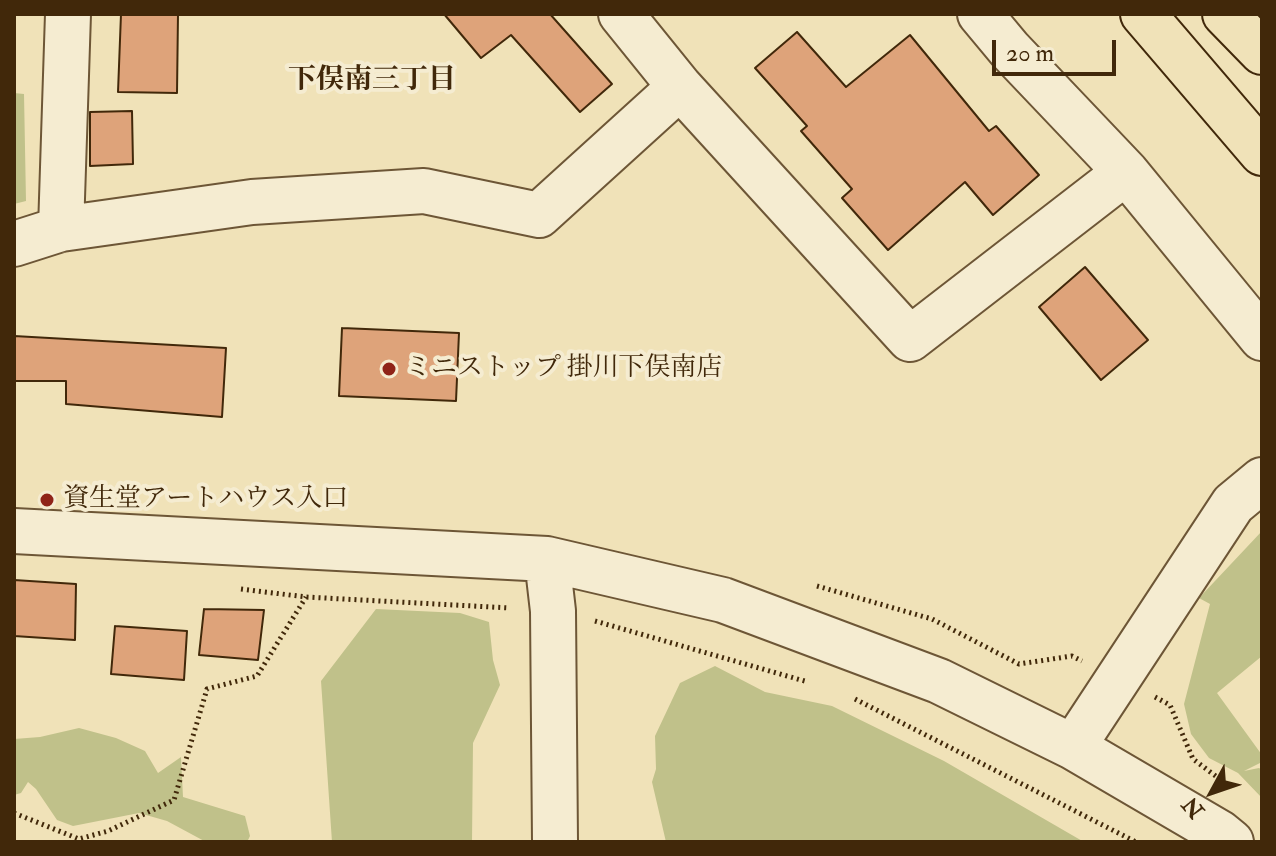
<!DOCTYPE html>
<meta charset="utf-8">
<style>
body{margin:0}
#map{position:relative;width:1276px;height:856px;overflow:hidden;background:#f0e2b8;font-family:"IM FELL Double Pica",serif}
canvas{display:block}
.frame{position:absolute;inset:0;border:16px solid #41280a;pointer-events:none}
.north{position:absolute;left:1172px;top:752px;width:80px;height:80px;-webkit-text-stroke:6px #f5ecd1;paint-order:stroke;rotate:230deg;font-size:22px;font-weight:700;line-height:32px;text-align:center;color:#41280a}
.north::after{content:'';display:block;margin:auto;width:28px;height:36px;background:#41280a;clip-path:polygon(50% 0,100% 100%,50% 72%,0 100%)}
.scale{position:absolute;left:992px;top:40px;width:124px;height:36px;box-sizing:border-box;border:4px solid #41280a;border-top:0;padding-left:10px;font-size:24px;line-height:28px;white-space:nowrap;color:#41280a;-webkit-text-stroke:6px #f5ecd1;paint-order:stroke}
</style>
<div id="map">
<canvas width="1276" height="856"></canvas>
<div class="frame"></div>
<div class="north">N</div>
<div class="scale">20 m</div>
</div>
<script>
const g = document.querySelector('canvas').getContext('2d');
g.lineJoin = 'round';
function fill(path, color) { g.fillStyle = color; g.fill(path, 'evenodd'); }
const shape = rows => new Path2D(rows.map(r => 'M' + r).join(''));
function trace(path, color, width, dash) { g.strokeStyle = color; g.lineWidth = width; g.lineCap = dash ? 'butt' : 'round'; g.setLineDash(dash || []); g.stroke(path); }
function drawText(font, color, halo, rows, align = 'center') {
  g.font = font + ' "IM FELL Double Pica","Noto Serif JP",serif'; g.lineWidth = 8; g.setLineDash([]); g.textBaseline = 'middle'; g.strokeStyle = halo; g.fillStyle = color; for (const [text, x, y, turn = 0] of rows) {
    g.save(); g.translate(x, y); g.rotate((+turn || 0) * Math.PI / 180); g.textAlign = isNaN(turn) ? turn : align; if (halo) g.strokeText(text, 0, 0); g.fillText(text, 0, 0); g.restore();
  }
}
const green = shape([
 [14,93,24,94,26,201,14,204],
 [1262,531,1262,656,1217,693,1262,755,1262,762,1244,771,1259,768,1262,770,1262,798,1238,773,1209,758,1191,734,1184,704,1210,604,1199,598],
 [376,609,460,613,489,622,493,660,500,685,473,743,472,842,332,842,321,681],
 [715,666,765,692,832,706,944,761,1084,842,666,842,652,782,656,769,655,736,680,683],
 [79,728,116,738,145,751,158,773,181,757,183,797,245,816,250,836,247,842,206,842,167,821,139,813,73,826,57,820,36,789,28,782,21,793,14,795,14,739,40,737]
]);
const building = shape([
 [121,14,178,14,177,93,118,92,121,14],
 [444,14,550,14,612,84,580,112,511,35,481,58,444,14],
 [797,32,846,87,910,35,989,131,996,126,1039,175,993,215,965,182,888,250,842,198,852,189,801,131,807,126,755,68,797,32],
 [132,111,133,164,90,166,90,112,132,111],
 [1085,267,1148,340,1101,380,1039,307,1085,267],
 [342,328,459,333,456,401,339,396,342,328],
 [14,336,226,348,222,417,66,404,66,381,14,381,14,336],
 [14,580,76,584,75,640,14,636,14,580],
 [204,609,264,610,258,660,199,655,204,609],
 [115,626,187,631,184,680,111,674,115,626]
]);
const path = shape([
 [817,586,932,619,1019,664,1072,656,1082,661],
 [241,589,306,597,510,608],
 [595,621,808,682],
 [1155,697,1170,705,1193,759,1221,780],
 [855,699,1136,842],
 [14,813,79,839,108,831,174,800,207,689,257,676,306,597]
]);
const minor = shape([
 [621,14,680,87,910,339,1126,172],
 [980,14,1010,50,1126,172,1262,338],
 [61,229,68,14],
 [14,244,61,229,252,202,424,191,539,215,680,87],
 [14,531,547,559,723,600,939,681,1073,747,1220,833,1231,842],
 [547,559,553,611,555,842],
 [1073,747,1233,504,1262,480]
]);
const highway = shape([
 [1143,14,1262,153],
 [1225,14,1262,52]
]);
const markers = [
 [389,369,8,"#8f2418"],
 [47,500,8,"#8f2418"]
];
const poiNames = [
 ["ミニストップ 掛川下俣南店",405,369],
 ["資生堂アートハウス入口",63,500]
];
const neighbourhoodNames = [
 ["下俣南三丁目",372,82]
];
fill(green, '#c0c18a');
fill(building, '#dea37a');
trace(building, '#41280a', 2);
trace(minor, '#6d5636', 48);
trace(highway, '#41280a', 48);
trace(path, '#41280a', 5, [2, 4]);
trace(minor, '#f5ecd1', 44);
trace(highway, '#f0e2b8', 44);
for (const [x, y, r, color] of markers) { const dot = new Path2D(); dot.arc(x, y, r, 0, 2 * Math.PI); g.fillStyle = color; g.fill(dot); trace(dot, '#f5ecd1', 3); }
drawText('26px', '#41280a', '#f5ecd1', poiNames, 'left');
drawText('bold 28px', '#41280a', '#f5ecd1', neighbourhoodNames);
</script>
